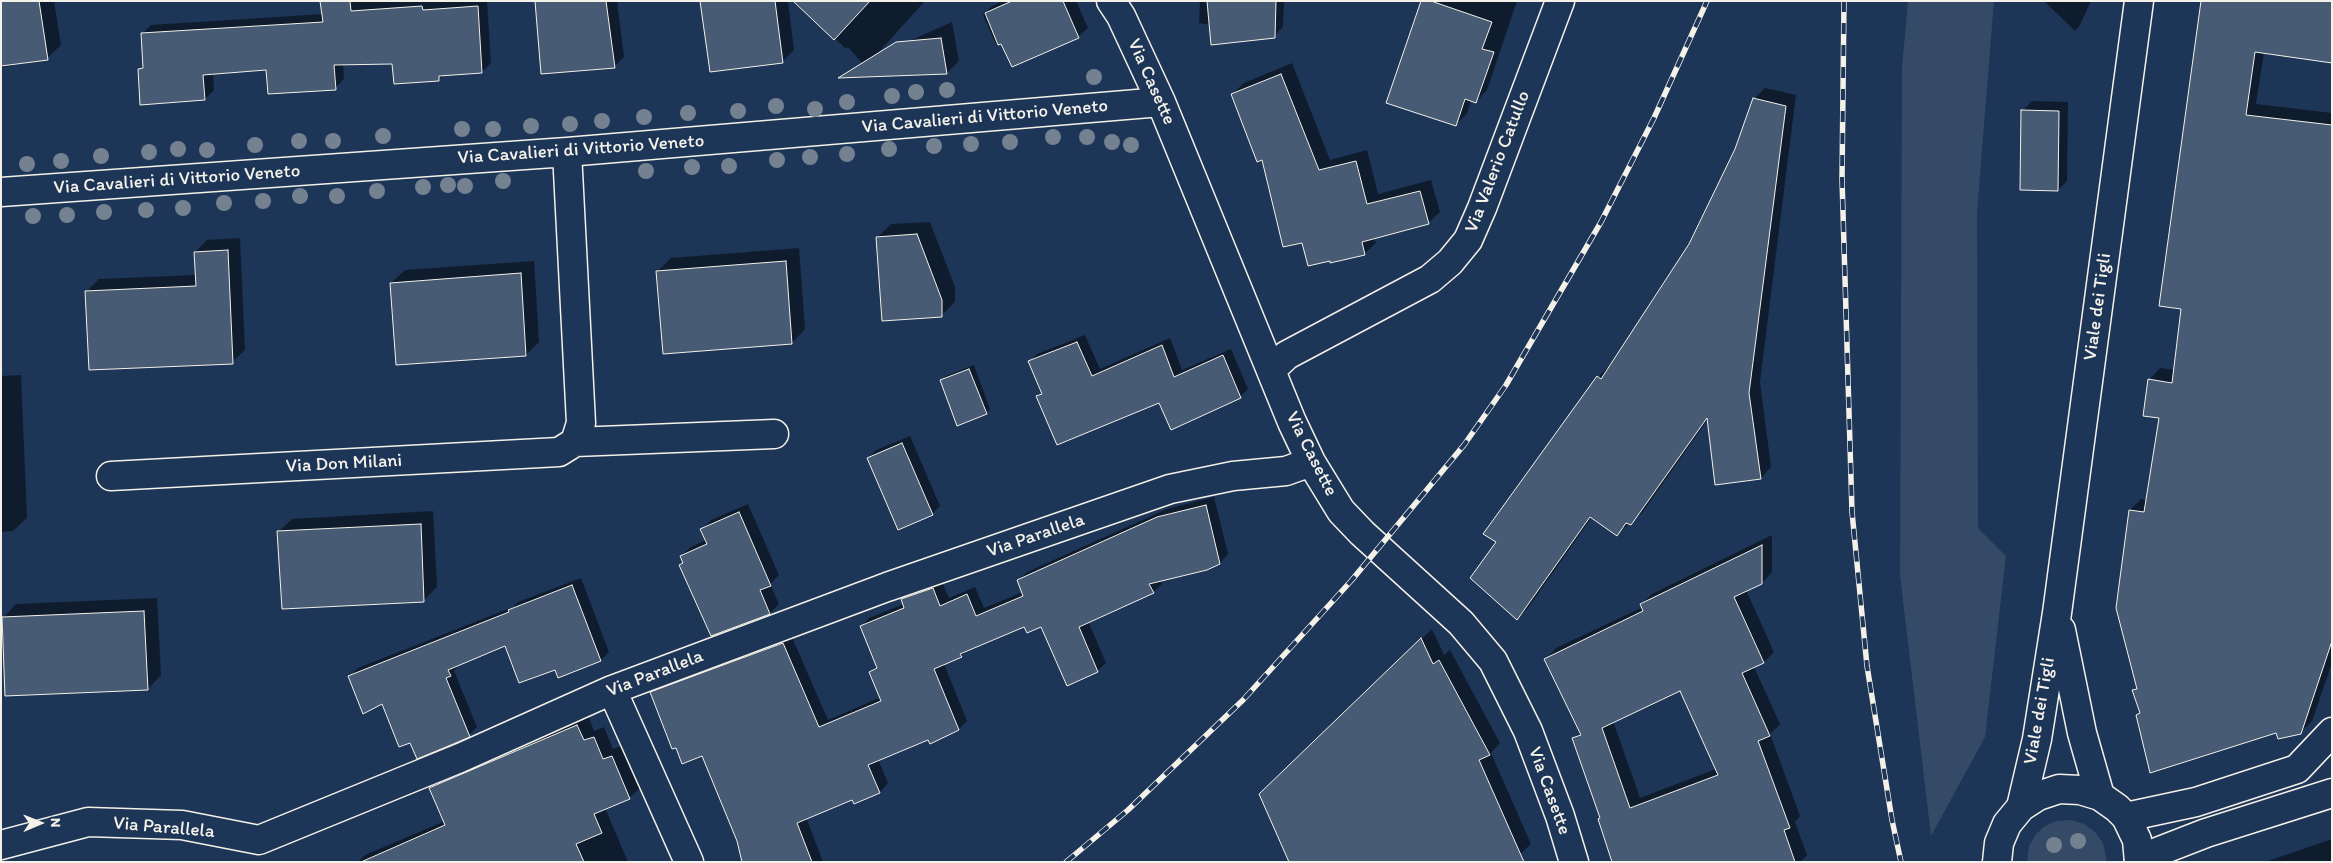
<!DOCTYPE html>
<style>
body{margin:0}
#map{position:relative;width:2333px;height:863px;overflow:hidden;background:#1d3557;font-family:Itim,sans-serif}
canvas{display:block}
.frame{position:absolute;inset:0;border:2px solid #f4f1e8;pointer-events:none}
.north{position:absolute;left:15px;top:798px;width:50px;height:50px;-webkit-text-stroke:4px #1d3557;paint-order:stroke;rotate:89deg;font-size:14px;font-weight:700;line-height:20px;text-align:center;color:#f4f1e8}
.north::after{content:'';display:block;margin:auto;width:18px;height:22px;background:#f4f1e8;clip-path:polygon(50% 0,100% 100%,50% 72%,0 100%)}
</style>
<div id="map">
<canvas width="2333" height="863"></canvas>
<div class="frame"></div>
<div class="north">N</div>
</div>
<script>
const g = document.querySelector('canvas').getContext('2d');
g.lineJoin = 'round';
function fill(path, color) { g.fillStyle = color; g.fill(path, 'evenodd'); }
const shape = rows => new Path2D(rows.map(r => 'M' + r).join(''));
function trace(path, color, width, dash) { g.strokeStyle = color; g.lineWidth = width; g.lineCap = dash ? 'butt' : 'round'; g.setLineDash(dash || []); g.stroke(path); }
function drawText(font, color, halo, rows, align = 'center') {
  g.font = font + ' Itim,sans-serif'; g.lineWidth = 4; g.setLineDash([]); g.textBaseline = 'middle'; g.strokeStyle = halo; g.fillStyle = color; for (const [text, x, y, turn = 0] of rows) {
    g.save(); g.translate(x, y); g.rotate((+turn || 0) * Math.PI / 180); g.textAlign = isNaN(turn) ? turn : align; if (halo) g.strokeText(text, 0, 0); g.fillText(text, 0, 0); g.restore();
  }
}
const green = shape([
 [1908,1,1994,1,1977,212,1978,528,2006,556,1985,737,1931,836,1900,575,1902,68],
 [2071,820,2084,824,2095,832,2103,843,2107,862,2027,862,2029,846,2036,834,2045,826,2057,821]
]);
const shadow = shape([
 [1,1,54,1,61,45,47,58,1,68],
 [321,1,487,1,491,63,482,72,444,74,439,80,393,62,343,63,344,79,335,88,267,69,213,73,214,90,205,99,139,69,144,64,142,34,151,25,323,14],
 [537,1,617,1,624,57,614,67],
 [701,1,788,1,794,50,782,62],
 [795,1,925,1,867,65,880,54,952,22,959,61,947,73,848,75,862,63,848,47,846,49],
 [1003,1,1076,1,1088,28,1078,37,1002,42,996,45,983,15,992,6],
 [1200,1,1284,1,1283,27,1274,36,1199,23],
 [1422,1,1517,1,1487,90,1476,102,1471,100,1467,114,1455,125],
 [2044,1,2091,1,2079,27,2075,31],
 [2202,1,2264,52,2256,104,2332,113,2332,663,2312,721,2300,733,2141,712,2134,690,2137,687,2117,608,2130,510,2141,499,2148,500,2160,417,2149,380,2160,368,2175,370,2183,308],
 [1292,63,1330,160,1367,150,1378,194,1431,180,1440,212,1428,223,1374,237,1376,243,1364,254,1331,259,1303,241,1232,94,1244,83],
 [1765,88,1796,95,1760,382,1771,467,1761,478,1708,419,1642,513,1617,534,1592,517,1528,608,1517,619,1497,542,1598,377,1609,366,1610,367,1690,245,1736,149,1754,99],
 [2032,101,2068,102,2067,181,2058,190,2023,111],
 [930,222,955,287,955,302,942,315,877,238,891,224],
 [240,238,245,350,232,362,86,292,99,279,196,275,195,252,207,240],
 [799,248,805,329,792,343,658,271,671,258],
 [534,261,539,342,526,355,391,283,405,270],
 [1085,335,1100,369,1170,338,1182,370,1231,349,1248,389,1241,396,1172,428,1160,402,1038,396,1042,392,1030,361,1037,354],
 [974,365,990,409,986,413,941,381,946,376],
 [21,375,27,518,13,531,1,532,1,376],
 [910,436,940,506,932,514,868,458,876,450],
 [1214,497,1228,554,1220,563,1207,569,1160,580,1162,584,1153,592,1088,621,1106,663,1097,671,1042,626,1025,626,968,649,961,656,944,664,967,721,959,729,929,738,878,759,888,783,880,792,854,802,853,799,806,817,823,862,757,862,703,754,652,693,660,684,791,635,828,720,881,697,870,672,877,665,861,627,869,618,904,604,902,600,911,591,941,580,949,598,975,587,984,608,1023,592,1018,580,1027,572,1167,509],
 [748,504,779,575,770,584,779,604,770,613,711,635,681,556,691,547,706,540,702,529,711,520],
 [433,511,437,587,424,600,278,532,292,519],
 [1772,535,1772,572,1762,583,1746,590,1774,652,1764,662,1754,667,1780,724,1770,734,1800,816,1795,822,1807,855,1800,862,1615,862,1574,739,1581,732,1546,659,1556,648,1643,607,1641,604,1652,594],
 [1681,690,1716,769,1640,798,1613,721],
 [581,578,609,652,601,660,556,668,506,645,457,665,458,667,454,671,477,727,469,735,410,741,383,702,350,676,358,668,513,607,518,602],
 [157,598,161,675,148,689,3,618,16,604],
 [1432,629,1444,655,1450,650,1500,743,1491,753,1531,844,1520,854,1271,783],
 [588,715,594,731,604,727,613,749,622,746,640,788,629,798,605,808,628,862,358,862,365,855,445,821,430,788,441,778],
 [2332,839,2332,862,2265,862]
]);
const building = shape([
 [1,1,39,1,48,60,1,66,1,1],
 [320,1,350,1,351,11,422,6,423,10,478,6,482,73,439,76,439,81,394,84,392,64,334,65,336,90,268,94,266,70,203,75,205,100,140,105,138,69,143,68,141,33,323,22,320,1],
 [535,1,606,1,615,68,541,74,535,1],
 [700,1,775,1,783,63,710,72,700,1],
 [793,1,870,1,834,40,793,1],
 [1012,1,1063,1,1079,38,1012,67,1001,44,998,45,985,13,1012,1],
 [1207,1,1276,1,1275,38,1211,45,1207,1],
 [1421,1,1431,1,1492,22,1482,49,1494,52,1476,103,1465,99,1456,126,1386,103,1421,1],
 [2201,1,2332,1,2332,63,2255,52,2246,115,2332,125,2332,641,2301,734,2278,739,2276,733,2150,773,2136,715,2140,713,2132,690,2137,689,2116,608,2129,510,2144,512,2159,418,2143,416,2148,379,2172,383,2181,309,2159,306,2201,1],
 [941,38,947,74,838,78,896,42,941,38],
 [1281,74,1319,170,1356,161,1367,204,1420,191,1429,224,1362,242,1365,255,1330,263,1330,261,1308,266,1302,243,1283,247,1262,160,1257,162,1231,94,1281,74],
 [1753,98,1786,106,1749,393,1761,479,1715,485,1707,418,1631,525,1626,523,1617,536,1590,517,1517,620,1470,578,1496,542,1483,534,1597,376,1601,379,1689,244,1735,149,1753,98],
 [2021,110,2059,111,2058,191,2020,190,2021,110],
 [917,234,942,300,942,317,882,321,876,237,917,234],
 [228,250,233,364,89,370,85,291,196,286,194,252,228,250],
 [786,261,792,344,663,354,656,271,786,261],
 [521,273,526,356,396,365,390,283,521,273],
 [1077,342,1092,376,1162,345,1174,377,1223,355,1241,398,1171,430,1159,403,1057,445,1036,396,1042,394,1028,361,1077,342],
 [969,369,987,414,957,426,940,380,969,369],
 [902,443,933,515,898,530,867,458,902,443],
 [1206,505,1220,564,1207,570,1149,584,1154,593,1079,627,1098,672,1067,686,1041,627,1027,633,1024,627,960,654,962,657,934,669,959,730,930,744,928,740,868,765,880,793,854,804,852,800,797,823,812,862,742,862,737,841,702,756,682,764,676,748,672,749,650,692,783,643,819,727,881,701,869,672,877,668,860,626,904,608,901,599,933,588,940,606,967,594,976,616,1023,596,1017,580,1157,517,1206,505],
 [739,512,771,586,760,590,770,614,711,636,679,565,683,563,680,556,707,544,700,529,739,512],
 [421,524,424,602,282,609,277,531,421,524],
 [1762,545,1762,584,1734,597,1764,663,1742,673,1770,736,1758,741,1790,828,1784,830,1795,862,1612,862,1598,819,1600,818,1572,738,1581,735,1544,659,1643,611,1640,604,1762,545],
 [1680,691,1718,775,1630,808,1602,728,1680,691],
 [572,585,601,661,558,678,555,670,519,683,505,646,448,670,451,676,446,678,470,737,417,759,410,743,399,747,382,704,363,714,348,676,509,612,508,610,572,585],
 [144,611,148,690,5,696,2,617,144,611],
 [1421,638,1433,664,1439,660,1490,755,1479,760,1524,862,1289,862,1259,794,1421,638],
 [577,725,584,740,594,737,603,759,612,756,630,799,594,814,602,833,576,844,584,862,361,862,445,825,429,788,577,725]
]);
const street = shape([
 [1111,1,1121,16,1161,102,1292,422,1311,462,1341,511,1362,533,1461,623,1493,661,1528,731,1560,816,1574,862],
 [1,192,567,152,1161,102],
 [1271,370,1287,355,1430,279,1450,262,1468,240,1482,208,1560,1],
 [575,442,774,434],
 [111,476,559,452,575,442,581,423,567,152],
 [612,690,689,862],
 [2126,817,2196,802,2297,769,2332,732],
 [1,845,88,822,182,825,259,840,460,758,612,690,887,587,1170,489,1233,476,1286,471,1311,462],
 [2139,859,2206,833,2332,793]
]);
const secondary = shape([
 [2061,630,2082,733,2100,796],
 [2021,807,2037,739,2057,613,2139,1],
 [1997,862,1999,843,2007,824,2021,807,2038,796,2059,789,2080,790,2100,796,2117,808,2126,817,2137,840,2139,862]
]);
const rail = shape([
 [1844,1,1842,179,1852,512,1867,666,1892,820,1901,862],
 [1066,862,1128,810,1243,700,1351,581,1464,445,1506,385,1601,222,1654,118,1707,1]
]);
const trees = [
 [1094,77],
 [947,90],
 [916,92],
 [892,96],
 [847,102],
 [776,106],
 [815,109],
 [738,111],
 [688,113],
 [644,117],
 [602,121],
 [570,124],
 [531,126],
 [462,129],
 [493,129],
 [383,136],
 [1053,137],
 [1087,137],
 [299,141],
 [333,141],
 [1010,142],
 [1112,142],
 [971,144],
 [255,145],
 [1131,145],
 [934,146],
 [178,149],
 [889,149],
 [207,150],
 [149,152],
 [847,154],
 [101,156],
 [810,157],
 [777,160],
 [61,161],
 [27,164],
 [729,166],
 [692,167],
 [646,171],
 [503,181],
 [448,185],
 [465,186],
 [423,187],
 [377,191],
 [300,196],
 [337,196],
 [263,201],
 [224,203],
 [183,208],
 [146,210],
 [104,212],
 [67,215],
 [33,216],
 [2078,841],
 [2054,845]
];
const streetNames = [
 ["Via Casette",1151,82,66],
 ["Via Cavalieri di Vittorio Veneto",985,117,-5],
 ["Via Cavalieri di Vittorio Veneto",581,150,-4],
 ["Via Valerio Catullo",1498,162,-69],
 ["Via Cavalieri di Vittorio Veneto",177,180,-4],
 ["Viale dei Tigli",2098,307,-82],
 ["Via Casette",1311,454,63],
 ["Via Don Milani",344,464,-3],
 ["Via Parallela",1036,536,-19],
 ["Via Parallela",655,674,-21],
 ["Viale dei Tigli",2040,711,-80],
 ["Via Casette",1549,791,70],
 ["Via Parallela",164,828,5]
];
fill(green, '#354a67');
fill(shadow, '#0007');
fill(building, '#485b74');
trace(building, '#f4f1e8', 1);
trace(street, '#f4f1e8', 31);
trace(secondary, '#f4f1e8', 31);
trace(street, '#1d3557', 28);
trace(secondary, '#1d3557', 28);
trace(rail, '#f4f1e8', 5.5);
trace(rail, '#1d3557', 4, [11]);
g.fillStyle = '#748191';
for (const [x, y] of trees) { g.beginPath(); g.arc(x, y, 8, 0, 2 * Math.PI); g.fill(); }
drawText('19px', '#f4f1e8', '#1d3557', streetNames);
</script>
